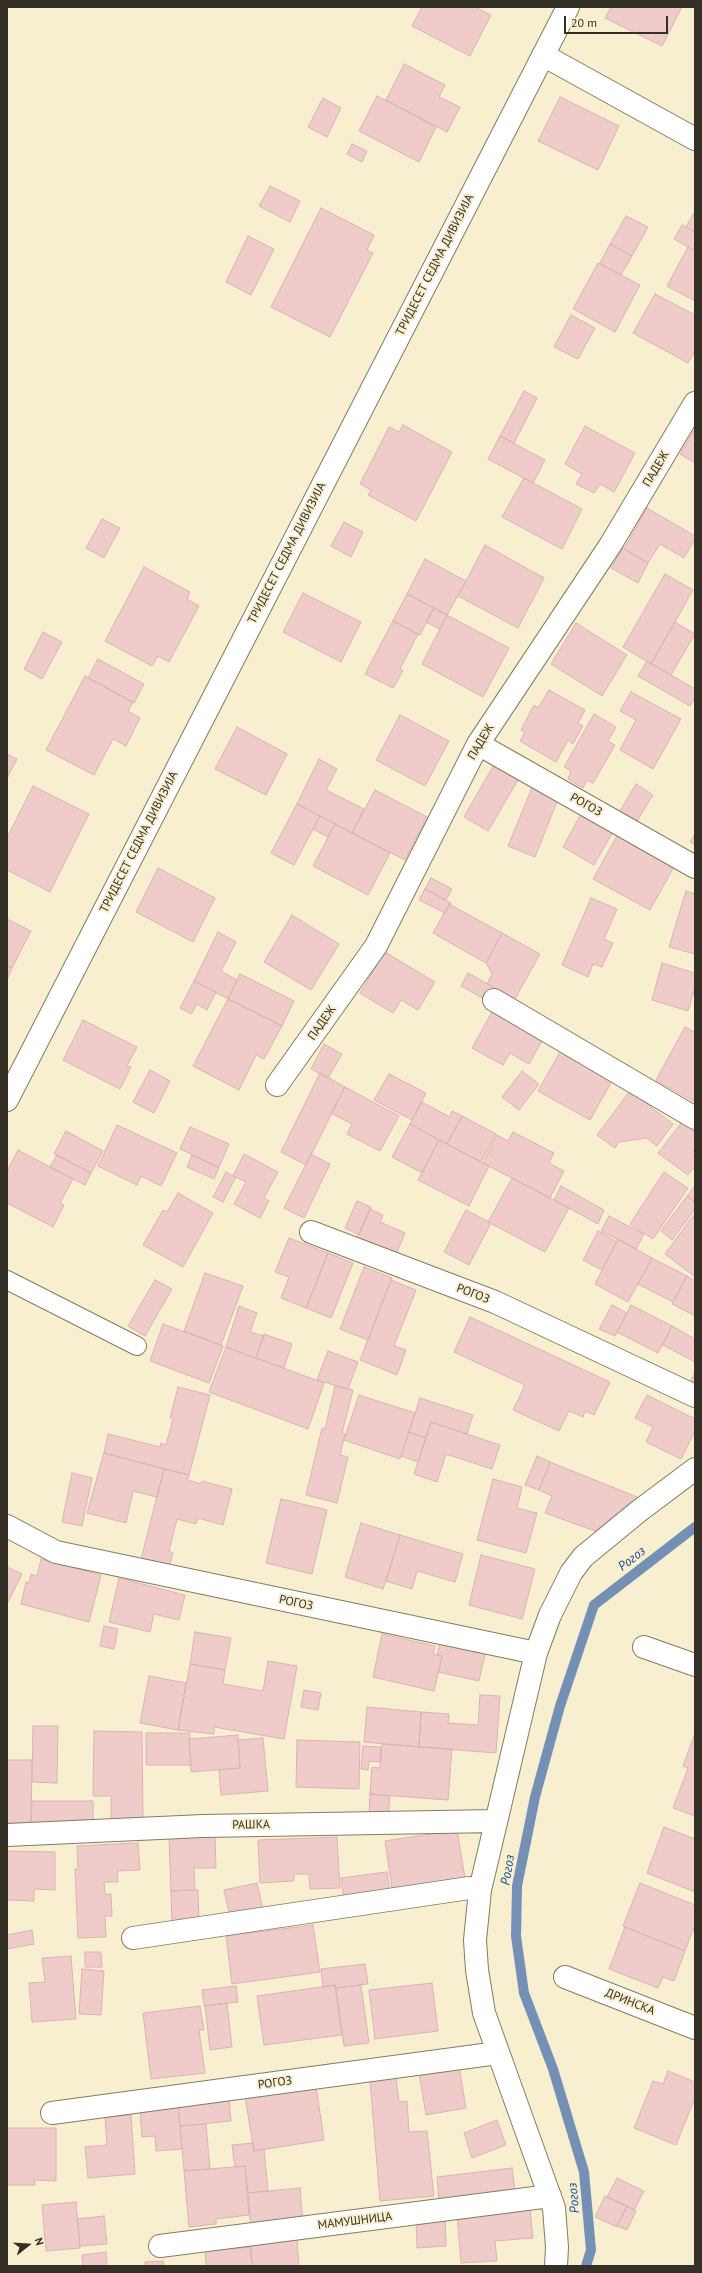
<!DOCTYPE html>
<meta charset="utf-8">
<style>
body{margin:0}
#map{position:relative;width:702px;height:2273px;overflow:hidden;background:#f8efd0;font-family:"PT Sans",sans-serif}
canvas{display:block}
.frame{position:absolute;inset:0;border:8px solid #343025;pointer-events:none}
.north{position:absolute;left:8px;top:2225px;width:40px;height:40px;-webkit-text-stroke:3px #f8efd0;paint-order:stroke;rotate:73deg;font-size:11px;font-weight:700;line-height:16px;text-align:center;color:#343025}
.north::after{content:'';display:block;margin:auto;width:14px;height:18px;background:#343025;clip-path:polygon(50% 0,100% 100%,50% 72%,0 100%)}
.scale{position:absolute;left:564px;top:16px;width:104px;height:18px;box-sizing:border-box;border:2px solid #343025;border-top:0;padding-left:5px;font-size:12px;line-height:14px;white-space:nowrap;color:#343025;-webkit-text-stroke:3px #f8efd0;paint-order:stroke}
</style>
<div id="map">
<canvas width="702" height="2273"></canvas>
<div class="frame"></div>
<div class="north">N</div>
<div class="scale">20 m</div>
</div>
<script>
const g = document.querySelector('canvas').getContext('2d');
g.lineJoin = 'round';
const shape = rows => new Path2D(rows.map(r => 'M' + r).join(''));
function trace(path, color, width, dash) { g.strokeStyle = color; g.lineWidth = width; g.lineCap = dash ? 'butt' : 'round'; g.setLineDash(dash || []); g.stroke(path); }
function fill(path, color) { g.fillStyle = color; g.fill(path, 'evenodd'); }
function drawText(font, color, halo, rows, align = 'center') {
  g.font = font + ' "PT Sans",sans-serif'; g.lineWidth = 4; g.setLineDash([]); g.textBaseline = 'middle'; g.strokeStyle = halo; g.fillStyle = color; for (const [text, x, y, turn = 0] of rows) {
    g.save(); g.translate(x, y); g.rotate((+turn || 0) * Math.PI / 180); g.textAlign = isNaN(turn) ? turn : align; if (halo) g.strokeText(text, 0, 0); g.fillText(text, 0, 0); g.restore();
  }
}
const stream = shape([
 [586,2266,591,2250,584,2172,553,2069,524,1993,516,1936,517,1886,535,1797,560,1706,594,1605,695,1527]
]);
const building = shape([
 [422,7,475,7,491,15,470,56,412,26,422,7],
 [611,7,682,7,662,46,605,18,611,7],
 [404,64,445,85,439,97,460,107,447,132,386,100,404,64],
 [377,96,436,127,419,162,359,131,377,96],
 [560,97,619,126,598,170,538,141,560,97],
 [323,98,341,108,327,137,308,127,323,98],
 [352,144,367,151,362,162,347,154,352,144],
 [270,186,300,201,290,222,259,206,270,186],
 [321,208,374,235,367,250,373,253,330,337,271,307,321,208],
 [695,211,695,232,686,227,695,211],
 [626,216,648,227,632,256,610,244,626,216],
 [682,225,695,232,695,251,674,239,682,225],
 [248,236,274,249,251,295,226,282,248,236],
 [610,244,632,256,621,275,600,263,610,244],
 [688,247,695,251,695,301,667,286,688,247],
 [598,263,640,285,615,332,573,309,598,263],
 [655,294,695,315,695,351,688,363,633,333,655,294],
 [571,315,595,328,578,359,554,347,571,315],
 [524,391,537,398,514,443,500,436,524,391],
 [403,425,452,452,416,521,368,495,371,490,360,484,389,427,399,432,403,425],
 [585,426,635,453,614,492,600,484,594,493,576,484,582,474,565,464,585,426],
 [695,429,695,463,680,454,695,429],
 [500,436,545,460,533,483,488,459,500,436],
 [524,478,582,509,562,549,502,517,524,478],
 [647,508,695,536,695,539,684,558,660,544,648,563,624,549,647,508],
 [102,519,120,528,104,558,86,548,102,519],
 [344,522,363,532,351,557,331,546,344,522],
 [485,545,544,578,518,628,458,596,485,545],
 [623,548,648,563,638,583,611,568,623,548],
 [425,559,466,581,447,615,407,594,425,559],
 [144,567,190,592,187,599,199,606,169,662,158,656,152,666,105,641,144,567],
 [665,574,693,590,651,664,623,647,665,574],
 [303,593,361,622,341,662,283,632,303,593],
 [407,594,434,608,420,635,393,621,407,594],
 [434,608,447,615,440,629,426,622,434,608],
 [447,615,509,648,483,697,422,664,447,615],
 [393,621,418,634,400,669,403,671,393,688,365,674,393,621],
 [675,622,695,634,671,675,651,664,675,622],
 [576,623,627,655,602,696,551,664,576,623],
 [43,632,62,642,42,679,24,669,43,632],
 [98,659,144,684,134,703,88,678,98,659],
 [647,661,695,689,695,697,690,706,638,676,647,661],
 [85,676,133,702,128,711,140,718,126,746,113,739,94,775,46,750,85,676],
 [549,690,585,710,578,723,583,726,573,744,568,740,556,762,520,741,525,732,521,730,534,705,538,708,549,690],
 [631,692,681,719,653,769,620,750,636,720,620,711,631,692],
 [594,714,616,727,608,741,615,745,593,783,587,780,583,788,568,779,571,771,564,767,594,714],
 [400,715,449,741,425,786,376,760,400,715],
 [237,727,287,754,266,795,215,769,237,727],
 [7,754,17,759,7,778,7,754],
 [319,759,337,769,326,790,364,809,352,833,297,804,319,759],
 [496,761,521,775,488,831,464,817,496,761],
 [534,783,560,794,535,857,508,846,534,783],
 [636,784,653,795,635,824,618,814,636,784],
 [33,786,89,814,50,892,7,870,7,838,33,786],
 [375,790,427,817,405,860,352,833,375,790],
 [297,804,320,816,294,865,271,853,297,804],
 [582,812,614,830,594,865,563,847,582,812],
 [320,816,335,824,328,837,313,829,320,816],
 [335,824,390,853,368,895,313,866,335,824],
 [618,834,675,865,650,910,593,879,618,834],
 [695,834,695,845,690,842,695,834],
 [158,868,215,898,193,942,136,912,158,868],
 [431,878,452,889,446,900,425,889,431,878],
 [425,889,451,903,445,913,419,900,425,889],
 [686,891,695,894,695,954,669,947,686,891],
 [591,898,617,909,604,939,613,943,602,967,593,964,588,977,562,965,591,898],
 [449,904,502,933,486,963,433,933,449,904],
 [292,915,339,944,311,990,264,962,292,915],
 [7,919,31,931,12,968,7,966,7,919],
 [218,932,236,942,221,971,237,980,228,999,194,981,218,932],
 [502,933,540,954,515,999,487,984,492,974,486,963,502,933],
 [385,952,435,982,418,1010,401,1000,393,1013,360,993,385,952],
 [662,963,695,973,695,987,688,1011,652,1000,662,963],
 [7,966,12,968,7,980,7,966],
 [468,973,493,987,486,1000,461,986,468,973],
 [240,974,294,1001,282,1026,228,999,240,974],
 [194,981,216,992,207,1010,197,1004,191,1014,180,1008,194,981],
 [228,999,282,1026,264,1059,256,1055,239,1090,193,1066,228,999],
 [492,1012,542,1041,529,1064,510,1053,503,1065,472,1048,492,1012],
 [83,1020,137,1047,127,1066,131,1067,120,1089,63,1060,83,1020],
 [685,1027,695,1032,695,1102,656,1080,685,1027],
 [324,1044,342,1054,328,1078,311,1069,324,1044],
 [560,1052,612,1081,590,1120,538,1091,560,1052],
 [150,1070,170,1081,154,1113,133,1102,150,1070],
 [522,1071,539,1084,519,1110,502,1097,522,1071],
 [320,1073,345,1087,306,1165,281,1152,320,1073],
 [389,1074,426,1093,412,1120,374,1100,389,1074],
 [345,1087,399,1116,380,1151,347,1134,352,1124,331,1113,345,1087],
 [630,1091,673,1124,657,1146,647,1138,619,1142,615,1148,597,1135,630,1091],
 [422,1102,450,1117,452,1111,462,1116,447,1144,410,1124,422,1102],
 [462,1116,496,1134,481,1162,447,1144,462,1116],
 [682,1122,695,1132,695,1149,692,1154,695,1157,695,1166,688,1175,658,1153,682,1122],
 [410,1124,439,1140,422,1173,392,1157,410,1124],
 [117,1125,177,1153,161,1186,141,1176,137,1185,98,1166,117,1125],
 [190,1127,229,1144,219,1167,180,1149,190,1127],
 [66,1131,103,1151,91,1173,54,1154,66,1131],
 [513,1132,554,1153,549,1163,564,1171,550,1198,483,1163,497,1135,508,1141,513,1132],
 [439,1140,489,1166,469,1206,418,1180,439,1140],
 [18,1150,73,1179,60,1203,64,1205,53,1227,7,1203,7,1171,18,1150],
 [244,1154,278,1172,264,1198,269,1201,260,1218,234,1204,246,1182,233,1176,244,1154],
 [311,1154,330,1164,304,1218,284,1208,311,1154],
 [57,1155,91,1173,85,1185,50,1167,57,1155],
 [192,1155,219,1168,214,1179,187,1167,192,1155],
 [226,1172,236,1177,223,1202,213,1197,226,1172],
 [664,1172,688,1188,653,1239,630,1224,664,1172],
 [512,1178,569,1208,545,1252,488,1222,512,1178],
 [561,1186,604,1210,598,1224,554,1200,561,1186],
 [695,1186,695,1202,687,1196,695,1186],
 [178,1193,213,1213,183,1267,143,1245,163,1210,167,1212,178,1193],
 [687,1196,695,1202,695,1209,672,1240,661,1231,687,1196],
 [357,1201,371,1207,359,1235,345,1228,357,1201],
 [370,1209,383,1215,380,1222,405,1233,395,1257,356,1240,370,1209],
 [466,1210,491,1223,469,1265,444,1252,466,1210],
 [695,1213,695,1277,665,1254,695,1213],
 [609,1216,644,1234,636,1249,601,1231,609,1216],
 [598,1231,617,1242,602,1270,583,1260,598,1231],
 [289,1238,328,1253,306,1308,281,1298,289,1277,275,1272,289,1238],
 [618,1239,652,1258,628,1302,595,1284,618,1239],
 [328,1253,353,1263,331,1318,306,1308,328,1253],
 [652,1258,687,1276,673,1302,638,1284,652,1258],
 [364,1267,392,1278,368,1340,340,1329,364,1267],
 [205,1273,243,1286,221,1345,184,1331,205,1273],
 [687,1276,695,1281,695,1316,672,1304,687,1276],
 [155,1280,172,1289,145,1336,128,1326,155,1280],
 [391,1280,416,1290,394,1346,406,1350,397,1375,360,1360,391,1280],
 [612,1305,627,1313,615,1336,599,1329,612,1305],
 [631,1305,672,1326,658,1353,617,1332,631,1305],
 [239,1306,257,1313,250,1332,264,1336,256,1358,226,1347,239,1306],
 [470,1317,610,1382,594,1415,585,1411,583,1417,569,1411,559,1431,513,1410,525,1385,454,1352,470,1317],
 [163,1324,223,1346,209,1383,150,1361,163,1324],
 [672,1326,695,1339,695,1362,663,1345,672,1326],
 [264,1334,292,1344,284,1368,256,1358,264,1334],
 [226,1347,324,1383,308,1429,209,1392,226,1347],
 [328,1351,358,1362,348,1389,317,1380,328,1351],
 [695,1373,695,1385,690,1382,695,1373],
 [335,1386,353,1390,342,1433,345,1434,340,1455,348,1457,337,1503,306,1495,322,1428,325,1429,335,1386],
 [178,1387,210,1395,189,1475,104,1453,108,1434,160,1447,161,1443,166,1445,173,1419,170,1418,178,1387],
 [359,1395,415,1413,400,1459,344,1440,359,1395],
 [647,1395,695,1419,695,1431,681,1459,646,1442,653,1427,635,1418,647,1395],
 [420,1398,473,1415,467,1434,431,1422,426,1438,409,1432,420,1398],
 [431,1422,500,1445,492,1469,446,1454,437,1482,414,1474,431,1422],
 [409,1432,426,1438,418,1462,401,1456,409,1432],
 [104,1453,164,1469,157,1497,133,1491,126,1523,87,1513,104,1453],
 [537,1456,550,1462,539,1490,525,1485,537,1456],
 [550,1462,637,1497,595,1531,545,1513,552,1496,539,1490,550,1462],
 [164,1469,189,1475,187,1480,201,1484,202,1481,232,1489,223,1525,198,1518,196,1524,177,1519,169,1551,173,1553,169,1567,141,1559,164,1469],
 [72,1473,92,1478,82,1526,62,1522,72,1473],
 [493,1479,522,1487,517,1508,537,1513,526,1553,477,1540,493,1479],
 [281,1499,327,1510,312,1574,266,1563,281,1499],
 [361,1523,400,1535,383,1589,345,1577,361,1523],
 [400,1535,463,1554,455,1582,417,1571,412,1589,386,1581,400,1535],
 [481,1555,535,1569,522,1619,469,1605,481,1555],
 [41,1559,101,1575,89,1622,21,1604,26,1582,29,1583,31,1574,37,1576,41,1559],
 [7,1567,22,1574,7,1604,7,1567],
 [119,1578,185,1595,179,1620,154,1614,150,1632,109,1622,119,1578],
 [104,1626,118,1629,114,1649,100,1646,104,1626],
 [195,1632,231,1638,225,1670,190,1664,195,1632],
 [382,1634,435,1646,433,1654,442,1656,434,1691,373,1677,382,1634],
 [440,1644,485,1654,479,1681,438,1672,442,1656,437,1655,440,1644],
 [268,1661,297,1666,284,1739,214,1727,214,1734,178,1730,190,1664,225,1670,223,1684,263,1691,268,1661],
 [149,1676,186,1683,178,1730,140,1723,149,1676],
 [304,1690,321,1693,318,1710,301,1707,304,1690],
 [480,1695,500,1696,496,1753,419,1747,421,1712,449,1714,448,1723,478,1725,480,1695],
 [367,1707,421,1712,419,1747,364,1742,367,1707],
 [33,1726,58,1726,57,1783,32,1782,33,1726],
 [94,1731,142,1732,143,1820,111,1820,111,1796,93,1796,94,1731],
 [146,1733,190,1733,190,1739,189,1739,191,1765,146,1765,146,1733],
 [695,1733,695,1816,673,1808,688,1768,683,1766,695,1733],
 [238,1735,240,1768,191,1772,189,1739,238,1735],
 [263,1738,268,1791,221,1795,219,1770,240,1768,238,1740,263,1738],
 [297,1740,360,1742,359,1789,296,1787,297,1740],
 [382,1744,452,1749,448,1800,370,1794,372,1767,380,1768,382,1744],
 [363,1746,381,1747,380,1762,369,1761,368,1770,361,1769,363,1746],
 [7,1760,32,1760,31,1824,7,1823,7,1760],
 [370,1794,390,1796,388,1817,369,1816,370,1794],
 [32,1801,93,1801,93,1827,31,1824,32,1801],
 [664,1827,695,1839,695,1892,647,1873,664,1827],
 [457,1830,466,1884,393,1895,385,1841,457,1830],
 [215,1836,216,1868,194,1868,195,1890,171,1891,169,1838,215,1836],
 [337,1837,340,1888,310,1889,309,1874,294,1874,294,1881,260,1883,258,1840,337,1837],
 [138,1843,140,1870,117,1871,118,1882,104,1882,105,1894,111,1894,112,1916,105,1916,106,1937,78,1938,75,1869,78,1869,77,1846,138,1843],
 [7,1851,55,1852,55,1890,34,1889,34,1901,7,1900,7,1851],
 [387,1872,390,1894,344,1901,341,1878,387,1872],
 [257,1883,263,1910,230,1917,224,1890,257,1883],
 [640,1883,695,1905,695,1925,685,1951,623,1926,640,1883],
 [198,1890,199,1922,172,1923,171,1891,198,1890],
 [313,1925,320,1972,232,1984,226,1936,313,1925],
 [625,1927,685,1951,674,1981,663,1977,658,1988,609,1969,625,1927],
 [32,1930,34,1944,7,1949,7,1935,32,1930],
 [85,1952,101,1952,102,1967,85,1967,85,1952],
 [71,1956,76,2019,32,2022,29,1983,45,1982,42,1958,71,1956],
 [365,1964,368,1984,336,1988,335,1985,323,1987,321,1969,365,1964],
 [82,1969,104,1971,101,2015,79,2014,82,1969],
 [432,1983,438,2031,375,2039,369,1990,432,1983],
 [335,1985,342,2035,264,2045,257,1996,335,1985],
 [361,1985,369,2043,344,2046,336,1988,361,1985],
 [236,1986,238,2002,204,2006,202,1990,236,1986],
 [227,2003,232,2047,210,2050,205,2006,227,2003],
 [200,2006,204,2030,199,2030,205,2073,151,2079,143,2013,200,2006],
 [459,2067,466,2108,426,2115,419,2073,459,2067],
 [668,2071,695,2082,695,2098,676,2145,634,2128,653,2081,663,2084,668,2071],
 [396,2078,399,2102,407,2101,409,2132,427,2131,434,2196,380,2201,370,2080,396,2078],
 [316,2086,324,2140,254,2151,245,2097,316,2086],
 [229,2101,231,2121,180,2126,178,2106,229,2101],
 [178,2106,182,2149,156,2151,155,2136,142,2137,140,2111,178,2106],
 [131,2115,135,2174,88,2178,85,2147,107,2145,105,2117,131,2115],
 [497,2120,506,2145,472,2158,464,2133,497,2120],
 [206,2124,210,2169,184,2171,180,2126,206,2124],
 [7,2128,56,2128,56,2181,34,2180,35,2185,7,2185,7,2128],
 [253,2143,254,2151,264,2149,268,2191,248,2193,245,2166,235,2167,232,2145,253,2143],
 [245,2166,249,2215,216,2219,216,2224,189,2227,184,2171,245,2166],
 [512,2168,515,2192,439,2201,437,2177,512,2168],
 [617,2178,644,2191,634,2210,607,2197,617,2178],
 [300,2188,303,2224,251,2229,248,2193,300,2188],
 [605,2196,627,2206,617,2227,595,2217,605,2196],
 [76,2202,80,2248,46,2251,42,2205,76,2202],
 [627,2206,636,2211,627,2230,617,2226,627,2206],
 [530,2210,533,2238,495,2241,497,2261,461,2263,457,2215,530,2210],
 [104,2216,107,2244,80,2246,77,2219,104,2216],
 [445,2217,446,2246,417,2248,416,2218,445,2217],
 [297,2240,299,2266,252,2266,250,2244,297,2240],
 [251,2247,252,2266,206,2266,205,2251,251,2247],
 [106,2252,107,2266,83,2266,82,2255,106,2252],
 [163,2261,164,2266,145,2266,145,2262,163,2261]
]);
const lane = shape([
 [7,1280,137,1346]
]);
const street = shape([
 [543,55,695,139],
 [478,744,695,867],
 [494,1000,695,1118],
 [277,1085,376,946,478,744,611,544,695,403],
 [7,1100,568,7],
 [311,1232,495,1302,695,1396],
 [7,1526,56,1552,536,1653],
 [644,1647,695,1665],
 [7,1835,203,1826,496,1821],
 [133,1938,469,1888,480,1890],
 [565,1977,695,2028],
 [52,2113,498,2053],
 [160,2246,550,2196],
 [556,2266,557,2247,554,2208,484,2013,477,1970,475,1940,480,1890,536,1653,550,1615,571,1573,583,1557,639,1511,695,1469]
]);
const streetNames = [
 ["ТРИДЕСЕТ СЕДМА ДИВИЗИЈА",435,265,-63],
 ["ПАДЕЖ",656,469,-59],
 ["ТРИДЕСЕТ СЕДМА ДИВИЗИЈА",287,553,-63],
 ["ПАДЕЖ",481,742,-59],
 ["РОГОЗ",586,805,29],
 ["ТРИДЕСЕТ СЕДМА ДИВИЗИЈА",139,842,-63],
 ["ПАДЕЖ",322,1023,-55],
 ["РОГОЗ",473,1294,21],
 ["РОГОЗ",296,1603,12],
 ["РАШКА",251,1825,-1],
 ["ДРИНСКА",630,2002,22],
 ["РОГОЗ",275,2083,-8],
 ["МАМУШНИЦА",355,2221,-7]
];
const waterNames = [
 ["Рогоз",632,1559,-38],
 ["Рогоз",508,1870,-81],
 ["Рогоз",574,2198,-95]
];
trace(stream, '#7491b5', 10);
fill(building, '#efcbc9');
trace(building, '#d8b4b2', 1);
trace(lane, '#857c60', 20);
trace(street, '#857c60', 24);
trace(lane, '#fff', 18);
trace(street, '#fff', 22);
drawText('12px', '#343025', '#f8efd0', streetNames);
drawText('italic 13px', '#134d8f', '#f8efd0', waterNames);
</script>
